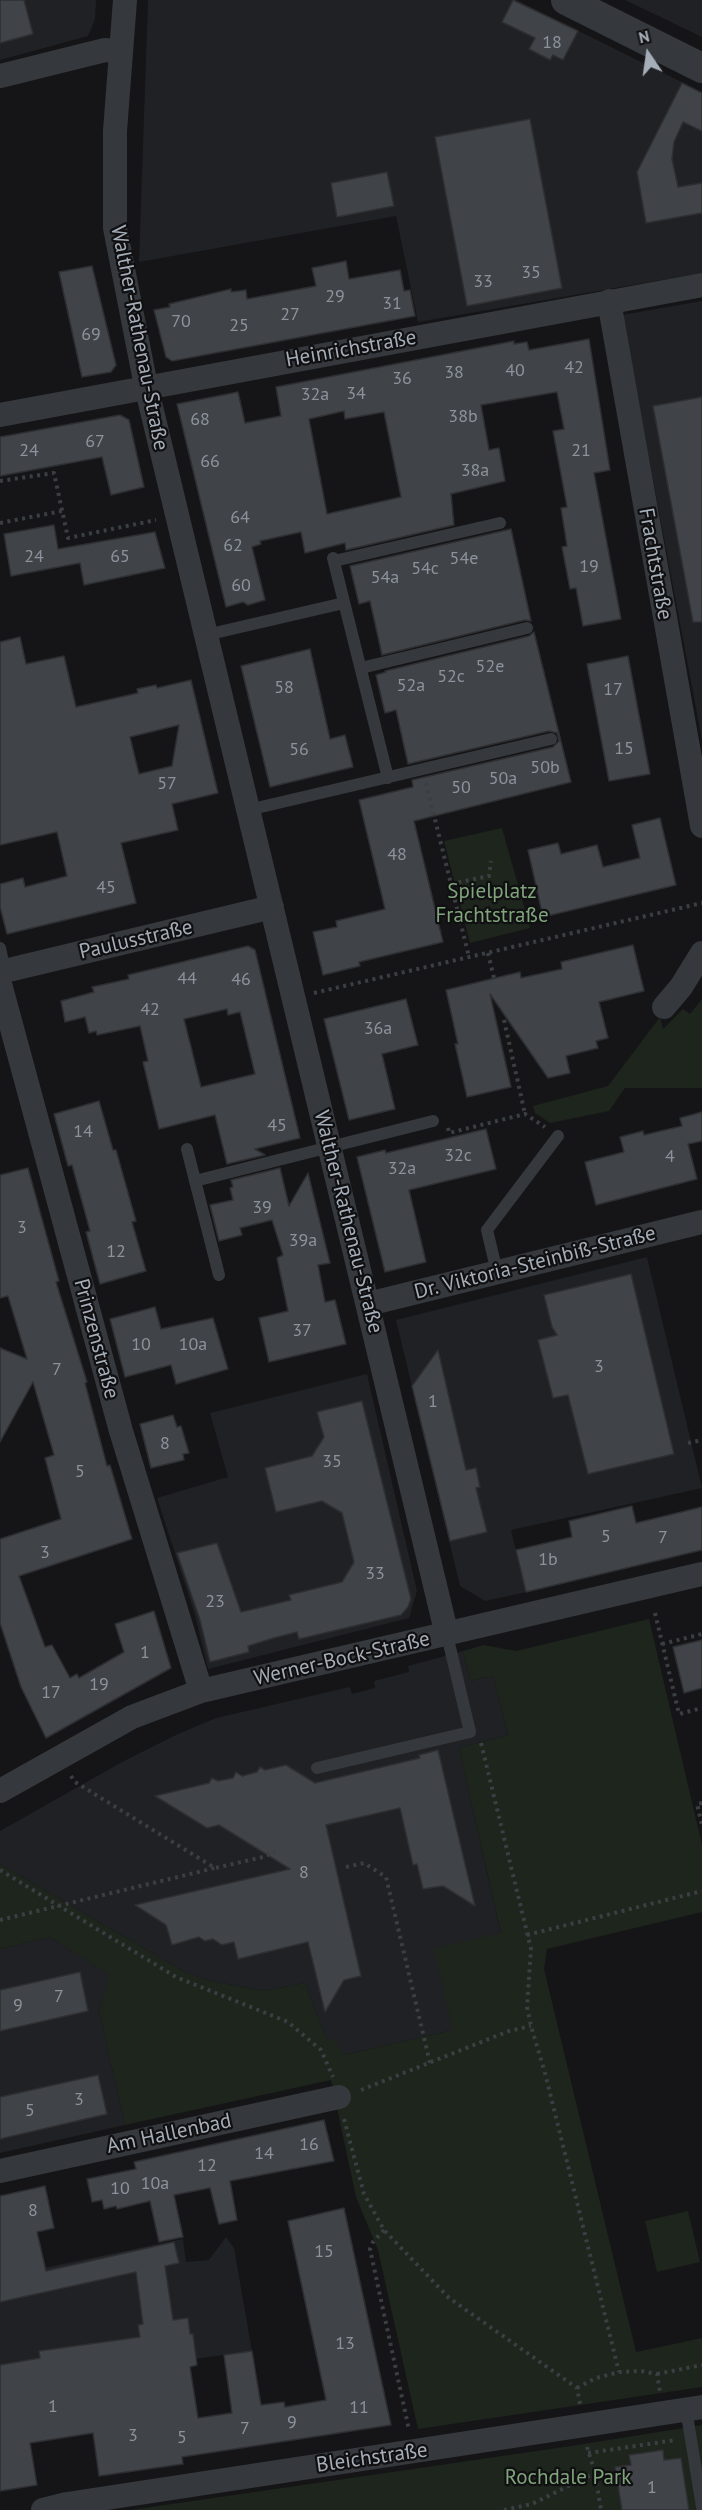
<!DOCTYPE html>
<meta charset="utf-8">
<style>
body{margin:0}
#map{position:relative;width:702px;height:2510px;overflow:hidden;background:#151517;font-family:"PT Sans",sans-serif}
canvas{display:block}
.north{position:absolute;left:618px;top:24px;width:60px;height:60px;-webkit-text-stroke:4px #101012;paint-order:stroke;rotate:347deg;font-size:16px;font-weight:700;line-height:24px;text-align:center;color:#a5aeb8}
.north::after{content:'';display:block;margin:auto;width:21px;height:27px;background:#a5aeb8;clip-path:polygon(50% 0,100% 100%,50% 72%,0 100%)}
</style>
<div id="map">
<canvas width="702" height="2510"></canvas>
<div class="north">N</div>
</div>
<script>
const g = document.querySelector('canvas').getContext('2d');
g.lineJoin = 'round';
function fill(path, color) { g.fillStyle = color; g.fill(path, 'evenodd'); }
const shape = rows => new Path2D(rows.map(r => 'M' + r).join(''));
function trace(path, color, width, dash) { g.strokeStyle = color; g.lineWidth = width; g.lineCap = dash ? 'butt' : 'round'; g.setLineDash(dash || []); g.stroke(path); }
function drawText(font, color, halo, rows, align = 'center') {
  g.font = font + ' "PT Sans",sans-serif'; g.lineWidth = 4.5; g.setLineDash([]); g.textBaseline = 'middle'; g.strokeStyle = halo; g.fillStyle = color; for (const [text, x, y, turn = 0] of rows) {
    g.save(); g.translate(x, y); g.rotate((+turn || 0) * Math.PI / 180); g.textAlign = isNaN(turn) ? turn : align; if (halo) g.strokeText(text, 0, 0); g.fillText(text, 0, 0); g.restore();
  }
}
const built = shape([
 [0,0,96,0,95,19,88,36,0,60],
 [148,0,516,0,702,92,702,273,418,322,396,216,139,262],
 [625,0,702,0,702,37],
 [702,301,702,740,622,315],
 [647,1257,702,1488,511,1530,526,1592,485,1601,460,1586,396,1320],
 [367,1374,417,1591,409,1618,208,1669,195,1615,157,1498,228,1477,210,1413],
 [463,1651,470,1681,493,1676,508,1735,459,1748,501,1934,453,2030,344,2055,326,2038,305,1983,263,1991,207,1980,183,1971,0,1864,0,1831,122,1762,178,1734,216,1718,350,1687,352,1694,375,1688,374,1681,409,1672,408,1666],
 [50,1937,111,1975,99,2011,125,2125,0,2153,0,1949],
 [226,2237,234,2248,252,2351,194,2359,194,2366,0,2394,0,2277,183,2239,186,2262,209,2260]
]);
const green = shape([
 [502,828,530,928,470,943,444,841],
 [702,999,702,1088,625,1088,609,1111,550,1123,535,1113,533,1106,608,1086,660,1017,663,1029,683,1009,690,1014],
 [649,1619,702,1845,702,1912,547,1949,544,1969,636,2352,702,2338,702,2387,418,2429,378,2250,356,2197,331,2080,125,2125,99,2011,110,1975,50,1937,0,1949,0,1864,183,1971,207,1980,263,1991,305,1983,326,2038,336,2042,344,2055,453,2030,434,1949,501,1933,459,1748,508,1735,493,1676,470,1681,463,1651,484,1645,516,1651],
 [688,2211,700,2262,657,2272,645,2221],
 [702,2425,702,2510,131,2510,571,2446]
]);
const building = shape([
 [0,0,24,0,33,34,0,43,0,0],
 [513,0,578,31,563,60,553,55,550,60,529,49,535,38,502,22,513,0],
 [682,83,702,93,702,131,683,122,674,142,672,159,678,187,702,183,702,213,646,223,637,172,682,83],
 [530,119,562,288,467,306,435,137,530,119],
 [387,172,394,206,337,217,331,183,387,172],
 [346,261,349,279,400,270,404,291,410,290,415,316,172,361,166,357,154,310,170,307,169,304,231,289,231,292,246,290,247,299,316,286,312,268,346,261],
 [92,266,116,365,111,372,82,377,59,272,92,266],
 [589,339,610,470,594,473,621,619,583,626,576,588,570,589,562,547,567,546,561,508,567,507,553,431,564,429,557,392,481,405,489,450,499,448,505,481,451,494,454,525,346,550,345,543,305,553,301,532,260,541,261,544,252,547,265,600,248,605,243,602,226,607,177,404,238,392,245,423,281,416,276,387,514,341,514,344,527,342,529,350,589,339],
 [344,411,345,419,384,412,401,497,327,514,309,419,344,411],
 [702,397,702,622,693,622,653,406,702,397],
 [120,415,129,420,144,487,111,495,102,457,0,476,0,437,120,415],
 [54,525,58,549,155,532,165,568,84,585,80,563,11,576,4,534,54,525],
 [511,529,531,621,525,620,382,655,370,601,359,604,350,566,511,529],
 [534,632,571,782,414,821,443,942,359,962,360,966,323,975,313,932,337,927,336,921,385,909,359,800,413,787,412,780,553,747,559,741,557,733,549,731,408,764,396,710,385,713,376,675,386,672,385,671,529,636,534,632],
 [20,637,26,664,64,656,76,707,138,693,137,689,156,685,157,688,191,680,218,793,172,804,178,830,121,843,136,903,7,934,0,907,0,884,23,878,25,887,67,876,57,832,0,845,0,642,20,637],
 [179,725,172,766,139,774,130,737,179,725],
 [310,649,330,739,345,735,353,767,270,787,241,666,310,649],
 [628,656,650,774,609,781,587,664,628,656],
 [660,818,676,885,543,917,528,850,558,843,561,854,597,845,603,867,640,858,632,825,660,818],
 [633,945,644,991,599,1002,608,1038,596,1041,598,1048,566,1056,570,1073,548,1078,490,994,511,1087,467,1097,455,1044,458,1044,446,990,520,972,521,978,562,969,561,962,633,945],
 [248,946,255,950,300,1138,255,1149,265,1155,227,1164,215,1115,159,1129,143,1062,148,1061,140,1026,97,1035,96,1031,89,1033,85,1017,65,1022,61,1001,94,992,92,987,129,979,128,975,248,946],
 [227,1009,228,1015,240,1012,255,1074,201,1087,184,1019,227,1009],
 [406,999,418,1045,382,1054,395,1109,349,1120,324,1019,406,999],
 [99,1101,113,1150,116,1150,136,1221,132,1222,146,1271,100,1284,86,1232,90,1231,72,1165,68,1166,54,1114,99,1101],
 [702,1112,702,1141,688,1144,697,1179,596,1205,585,1162,624,1152,620,1137,643,1131,644,1135,682,1126,680,1118,702,1112],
 [486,1129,496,1169,409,1190,426,1262,385,1272,357,1157,385,1150,386,1153,486,1129],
 [28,1168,59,1281,56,1282,87,1382,85,1383,107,1466,110,1465,132,1539,19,1576,45,1647,52,1645,70,1678,77,1674,79,1678,124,1652,115,1624,154,1611,171,1668,46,1738,21,1687,0,1623,0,1539,61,1519,45,1458,54,1455,33,1382,0,1442,0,1348,27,1359,8,1296,0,1298,0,1175,28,1168],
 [280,1168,289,1206,308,1173,330,1263,318,1265,325,1302,335,1300,346,1344,269,1362,259,1318,288,1311,277,1258,283,1255,272,1220,240,1228,242,1235,219,1241,210,1205,233,1200,230,1188,233,1187,231,1180,280,1168],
 [631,1274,674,1454,588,1474,568,1395,553,1398,538,1340,557,1335,552,1327,544,1295,631,1274],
 [155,1307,161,1329,213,1318,228,1369,176,1384,171,1365,125,1377,110,1319,155,1307],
 [438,1350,466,1470,476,1468,480,1487,476,1488,487,1532,450,1541,412,1386,438,1350],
 [362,1401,411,1599,408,1607,401,1615,299,1639,297,1632,274,1638,248,1646,249,1652,210,1662,200,1620,177,1553,217,1543,241,1612,291,1600,289,1595,342,1582,354,1562,342,1513,322,1501,276,1512,265,1468,312,1456,324,1437,317,1412,362,1401],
 [173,1415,177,1427,181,1426,189,1453,183,1454,184,1460,151,1468,140,1424,173,1415],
 [632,1506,636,1523,702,1507,702,1550,526,1592,516,1550,572,1537,569,1521,632,1506],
 [702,1640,702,1688,684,1693,673,1647,702,1640],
 [438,1750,475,1906,443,1886,423,1889,417,1864,413,1865,400,1808,326,1825,361,1976,344,1980,325,2012,308,1942,238,1959,234,1942,222,1945,213,1939,205,1941,199,1937,172,1945,166,1925,135,1905,290,1869,219,1825,207,1828,155,1796,209,1783,212,1778,218,1781,233,1778,236,1772,242,1776,257,1772,260,1767,265,1770,286,1765,315,1783,420,1758,419,1755,438,1750],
 [80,1972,88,2011,0,2031,0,1990,80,1972],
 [98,2075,107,2114,0,2139,0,2097,98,2075],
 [324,2120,334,2161,230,2181,237,2220,219,2224,210,2188,174,2195,183,2237,159,2242,150,2201,117,2209,116,2206,104,2209,102,2200,92,2202,87,2179,136,2169,134,2162,324,2120],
 [45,2186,54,2228,37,2232,46,2271,174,2242,179,2263,165,2266,173,2320,188,2318,190,2334,193,2334,197,2365,190,2367,198,2418,232,2413,224,2355,252,2351,261,2405,284,2402,285,2407,326,2400,288,2221,344,2208,391,2425,182,2457,183,2464,99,2476,93,2433,30,2443,37,2485,0,2491,0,2365,40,2358,39,2351,140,2337,138,2325,143,2324,136,2272,0,2302,0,2196,45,2186],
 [663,2450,664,2460,681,2458,689,2510,622,2510,615,2467,631,2465,629,2455,663,2450]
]);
const path = shape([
 [0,481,54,473,68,538,156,520],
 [0,523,62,511],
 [426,783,469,957],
 [451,884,489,876,491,861],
 [488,953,494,978],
 [314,993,702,903],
 [504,1020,525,1114],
 [448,1128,449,1133,525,1114,545,1127],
 [688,1443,702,1440],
 [655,1613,679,1714,702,1708],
 [662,1644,702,1634],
 [481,1743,531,1949,527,2007,531,2026,545,2073,619,2372],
 [71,1776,75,1782,215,1868,263,1857,275,1852],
 [702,1803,697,1804,702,1825],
 [346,1867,364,1863,386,1877,430,2063],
 [0,1870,176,1977,288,2022,321,2050,333,2077],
 [0,1920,215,1868],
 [527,1935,702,1891],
 [361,2090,509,2031,531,2026],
 [344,2119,364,2194,384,2230,449,2298,577,2388,580,2404],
 [384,2230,373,2242,370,2249,409,2430],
 [657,2374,702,2365],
 [577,2388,596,2378,619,2372,641,2371,657,2374,660,2392],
 [587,2447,595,2473,601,2510],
 [588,2453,676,2440],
 [504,2510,532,2504,595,2473]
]);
const service = shape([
 [333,558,388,778],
 [334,561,500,523],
 [206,635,344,603],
 [361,668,527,628],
 [248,810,551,739],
 [0,948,5,971],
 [187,1149,219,1275],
 [195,1181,433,1121],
 [497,1272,487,1230,558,1136],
 [317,1768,470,1732,447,1635],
 [686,2409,702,2507]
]);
const minor = shape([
 [125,0,115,131,115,228,146,386,447,1635],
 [0,76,105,50,121,51],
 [609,301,702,826],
 [0,415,702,285],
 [0,972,272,907],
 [0,984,121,1431,201,1691],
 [664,1007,681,987,702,953],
 [368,1304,702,1222],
 [0,1791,132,1717,201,1691,702,1574],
 [0,2171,339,2097],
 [43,2510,67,2504,702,2407]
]);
const tertiary = shape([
 [566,0,702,68]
]);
const numberNames = [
 ["18",552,43],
 ["35",531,273],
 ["33",483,282],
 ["29",335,297],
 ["31",392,304],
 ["27",290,315],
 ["70",181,322],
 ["25",239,326],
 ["69",91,335],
 ["42",574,368],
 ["40",515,371],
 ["38",454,373],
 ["36",402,379],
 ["34",356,394],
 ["32a",315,395],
 ["38b",463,417],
 ["68",200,420],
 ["67",95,442],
 ["24",29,451],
 ["21",581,451],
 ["66",210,462],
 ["38a",475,471],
 ["64",240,518],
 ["62",233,546],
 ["24",34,557],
 ["65",120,557],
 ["54e",464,559],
 ["19",589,567],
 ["54c",425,569],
 ["54a",385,578],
 ["60",241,586],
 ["52e",490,667],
 ["52c",451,677],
 ["52a",411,686],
 ["58",284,688],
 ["17",613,690],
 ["15",624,749],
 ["56",299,750],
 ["50b",545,768],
 ["50a",503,779],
 ["57",167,784],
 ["50",461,788],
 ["48",397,855],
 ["45",106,888],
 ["44",187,979],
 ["46",241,980],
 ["42",150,1010],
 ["36a",378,1029],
 ["45",277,1126],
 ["14",83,1132],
 ["32c",458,1156],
 ["4",670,1157],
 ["32a",402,1169],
 ["39",262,1208],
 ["3",22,1228],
 ["39a",303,1241],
 ["12",116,1252],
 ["37",302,1331],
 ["10",141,1345],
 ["10a",193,1345],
 ["3",599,1367],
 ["7",57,1370],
 ["1",433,1402],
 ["8",165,1444],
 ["35",332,1462],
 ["5",80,1472],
 ["5",606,1537],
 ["7",663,1538],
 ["3",45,1553],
 ["1b",548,1560],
 ["33",375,1574],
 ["23",215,1602],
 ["1",145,1653],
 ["19",99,1685],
 ["17",51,1693],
 ["8",304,1873],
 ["7",59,1997],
 ["9",18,2006],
 ["3",79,2100],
 ["5",30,2111],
 ["16",309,2145],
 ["14",264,2154],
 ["12",207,2166],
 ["10a",155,2184],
 ["10",120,2189],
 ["8",33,2211],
 ["15",324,2252],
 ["13",345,2344],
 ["1",53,2407],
 ["11",359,2408],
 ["9",292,2423],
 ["7",245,2429],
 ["3",133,2436],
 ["5",182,2438],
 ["1",652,2488]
];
const streetNames = [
 ["Walther-Rathenau-Straße",139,338,79],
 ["Heinrichstraße",351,349,-10],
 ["Frachtstraße",655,564,80],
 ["Paulusstraße",136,940,-13],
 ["Walther-Rathenau-Straße",348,1222,76],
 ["Dr. Viktoria-Steinbiß-Straße",535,1263,-14],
 ["Prinzenstraße",96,1339,75],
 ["Werner-Bock-Straße",342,1659,-13],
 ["Am Hallenbad",169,2134,-12],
 ["Bleichstraße",372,2458,-8]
];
const parkNames = [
 ["Spielplatz",492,892],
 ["Frachtstraße",492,916],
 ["Rochdale Park",568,2478]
];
fill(built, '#202124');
fill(green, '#1d251c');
fill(building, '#404347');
trace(building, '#2e2f33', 1.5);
trace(path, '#3b3f43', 4, [3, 4.5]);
trace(service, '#35383c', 12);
trace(minor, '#35383c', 24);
trace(tertiary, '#35383c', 30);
drawText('18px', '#8c939c', null, numberNames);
drawText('21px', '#a5aeb8', '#101012', streetNames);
drawText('21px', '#80a47b', '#101012', parkNames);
</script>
